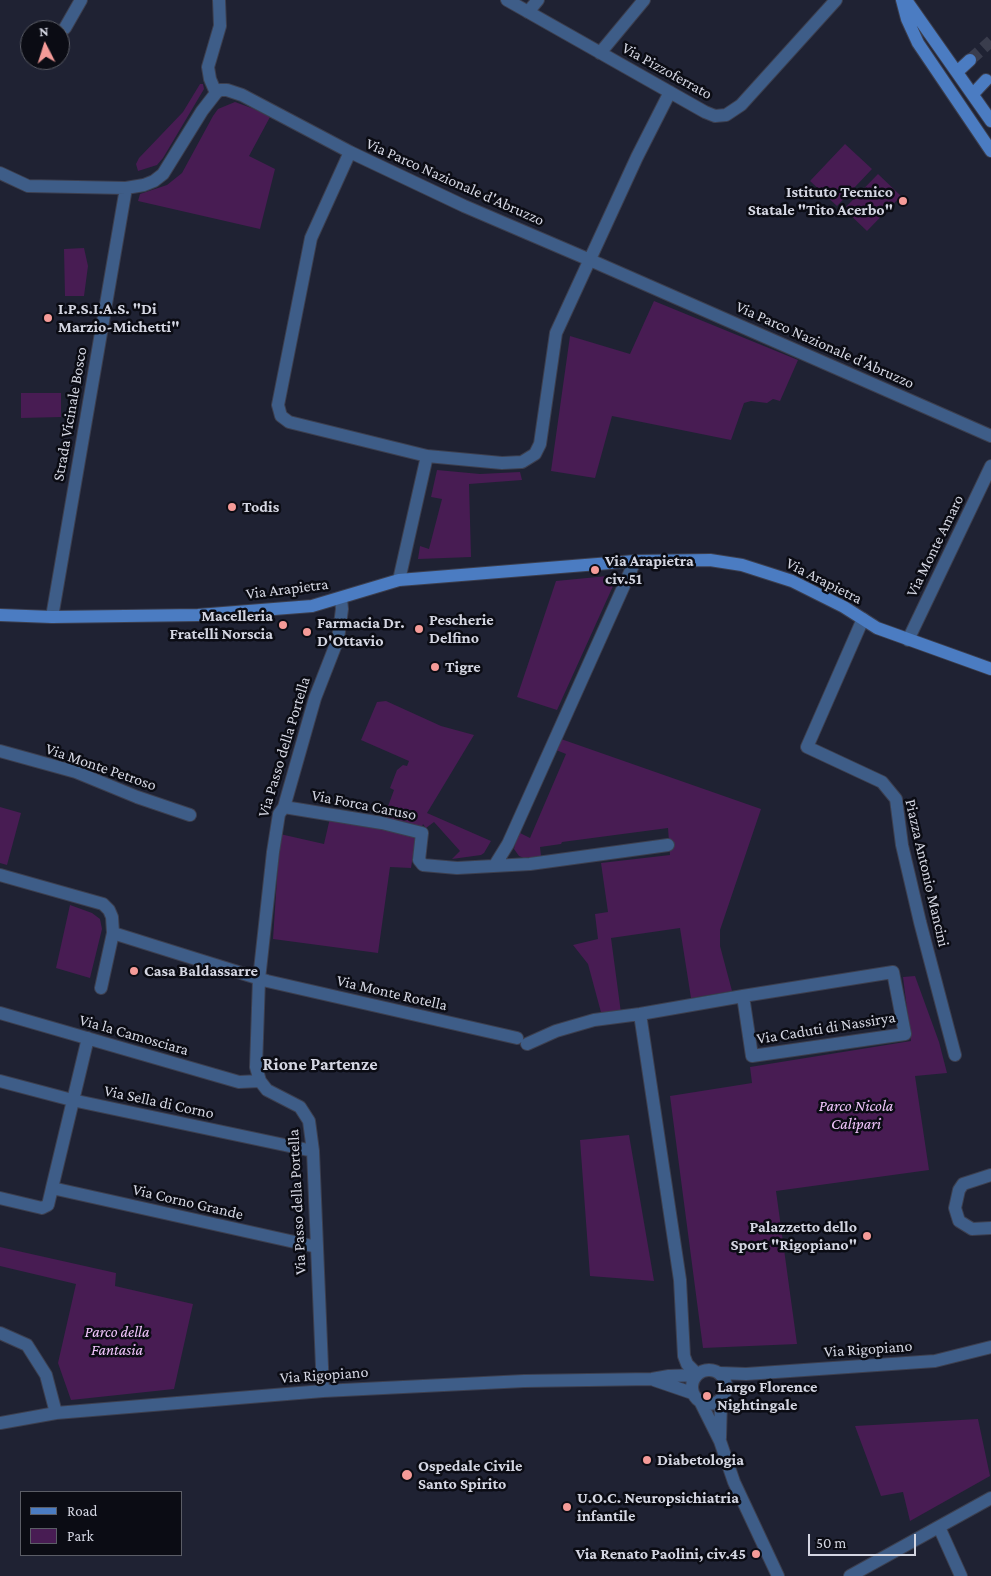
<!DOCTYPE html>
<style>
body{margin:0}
#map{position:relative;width:991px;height:1576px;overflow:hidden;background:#1f2233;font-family:"Crimson Pro",serif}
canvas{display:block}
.legend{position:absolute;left:20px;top:1491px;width:162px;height:65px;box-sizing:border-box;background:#0b0c14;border:1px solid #5b5d66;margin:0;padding:6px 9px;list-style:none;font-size:15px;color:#d4d6e2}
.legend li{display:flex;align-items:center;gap:10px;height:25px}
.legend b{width:25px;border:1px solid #5b5d66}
.north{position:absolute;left:20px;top:20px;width:50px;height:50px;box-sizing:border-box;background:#0b0c14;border:1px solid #5b5d66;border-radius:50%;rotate:355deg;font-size:14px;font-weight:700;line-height:20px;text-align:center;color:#d4d6e2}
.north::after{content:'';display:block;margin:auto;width:18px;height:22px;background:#f59b98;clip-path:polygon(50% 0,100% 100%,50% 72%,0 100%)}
.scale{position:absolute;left:808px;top:1534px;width:108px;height:22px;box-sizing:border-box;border:2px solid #d4d6e2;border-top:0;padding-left:6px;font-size:15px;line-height:18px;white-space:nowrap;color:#d4d6e2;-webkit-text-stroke:4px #0b0c14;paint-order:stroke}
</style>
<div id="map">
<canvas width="991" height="1576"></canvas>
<ul class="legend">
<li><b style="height:6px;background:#4b7cc2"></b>Road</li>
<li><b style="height:14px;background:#481c53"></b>Park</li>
</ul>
<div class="north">N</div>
<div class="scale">50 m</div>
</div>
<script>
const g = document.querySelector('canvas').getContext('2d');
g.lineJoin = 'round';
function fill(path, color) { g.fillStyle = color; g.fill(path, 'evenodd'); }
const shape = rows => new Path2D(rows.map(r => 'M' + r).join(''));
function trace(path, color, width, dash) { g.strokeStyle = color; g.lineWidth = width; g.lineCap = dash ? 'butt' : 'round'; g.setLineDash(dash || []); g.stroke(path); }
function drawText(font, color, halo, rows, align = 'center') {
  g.font = font + ' "Crimson Pro",serif'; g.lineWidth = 5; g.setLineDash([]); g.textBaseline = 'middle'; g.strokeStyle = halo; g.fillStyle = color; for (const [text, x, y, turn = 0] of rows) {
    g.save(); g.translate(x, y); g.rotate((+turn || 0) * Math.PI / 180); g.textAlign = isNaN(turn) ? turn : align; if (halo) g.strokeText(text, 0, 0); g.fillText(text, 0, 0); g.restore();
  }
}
const green = shape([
 [200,84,203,84,204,89,163,158,157,165,138,171,136,164,139,158,183,112],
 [235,102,254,109,270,117,249,156,275,169,260,229,138,201,140,194,167,185,182,173,213,116,218,109],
 [845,144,872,169,837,206,810,181],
 [878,174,901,196,867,231,844,209],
 [84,248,88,266,84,296,65,296,64,249],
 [654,301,798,360,780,401,773,399,767,403,751,401,744,403,731,440,612,416,595,478,551,471,570,336,630,354],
 [21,393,61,393,61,417,21,418],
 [437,470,480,474,520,472,522,480,469,484,471,557,418,559,420,546,429,549,442,499,431,497],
 [618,575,557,710,517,697,556,581],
 [386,701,441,726,474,735,427,813,491,841,484,853,481,855,452,859,460,851,434,822,426,828,423,824,421,830,383,820,394,790,390,788,397,770,403,765,407,766,409,761,361,740,377,702],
 [561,739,761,809,720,930,720,946,732,991,691,998,680,928,611,938,621,1013,602,1016,588,964,573,945,598,939,595,914,608,912,601,863,670,855,668,828,562,842,561,844,540,847,541,856,524,858,519,856,514,849,516,841,520,833,530,838,566,754,556,750],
 [0,807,21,813,7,865,0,863],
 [330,818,416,835,411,868,390,867,378,953,273,939,280,834,324,844],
 [70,905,92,913,100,919,102,929,90,978,56,968],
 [915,976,939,1042,947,1073,915,1076,929,1170,776,1191,797,1344,703,1348,670,1096,752,1083,750,1067,911,1041,903,977],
 [629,1135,654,1281,590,1276,580,1140],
 [0,1247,116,1273,115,1286,193,1304,174,1389,71,1400,58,1363,76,1284,0,1266],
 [978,1419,990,1476,910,1521,903,1492,881,1496,855,1426]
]);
const secondaryTunnel = shape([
 [970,60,991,41]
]);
const street = shape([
 [507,0,705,112,715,116,726,115,741,105,836,0],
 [528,12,538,0],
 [65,28,81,0],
 [600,53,644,0],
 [216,93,210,79,208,67,220,26,219,0],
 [350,152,311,238,278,405,281,416,289,422,427,456,502,463,522,462,535,454,540,444,556,333,637,157,670,92],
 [0,173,28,186,126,188,144,185,154,181,163,174,202,111,216,93,220,90,227,90,242,95,350,152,464,206,590,260,991,436],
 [399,580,427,456],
 [52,617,126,188],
 [863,619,807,747,882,782,896,799,902,845,920,922,955,1055],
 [908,640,991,466],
 [0,751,76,772,137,797,190,815],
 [284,807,382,823,422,833,419,860,423,865,457,868,530,864,668,845],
 [495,865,508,844,635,561],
 [0,875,103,904,109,910,112,917,113,933,196,959,267,981,517,1038],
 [101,988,113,933],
 [0,1013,239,1082,260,1081],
 [640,1014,680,1280,684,1356,687,1364,697,1374],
 [88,1038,52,1188,317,1247],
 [527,1044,556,1031,594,1020,640,1014,743,996,893,972,905,1034,752,1056,743,996],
 [0,1081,72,1100,313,1151],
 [991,1175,963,1184,959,1190,955,1208,959,1221,972,1229,991,1228],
 [0,1198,42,1208,48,1205,52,1188],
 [0,1333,27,1345,46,1375,56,1413],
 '692 1387a17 17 0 1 1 34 0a17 17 0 1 1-34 0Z',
 [720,1373,746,1374,935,1361,991,1347],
 [654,1380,692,1393],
 [323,1391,313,1151,309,1121,300,1107,267,1090,260,1081,256,1067,259,979,273,852,279,814,284,807,315,698,338,639,342,609,341,599],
 [701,1403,720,1441,734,1482,778,1576],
 [0,1423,56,1413,323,1391,524,1381,652,1379,669,1376,696,1375],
 [720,1438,721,1400],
 [939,1527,961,1576],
 [850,1576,991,1498]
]);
const secondary = shape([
 [902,0,907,19,918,43,991,151],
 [906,0,991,121],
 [957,72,970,60],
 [973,94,986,80],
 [0,615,52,617,198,615,312,606,399,580,635,561,710,560,742,565,792,581,844,607,877,628,991,669]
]);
const markers = [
 [903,201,5,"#f59b98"],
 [48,318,5,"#f59b98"],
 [232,507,5,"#f59b98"],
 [595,570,5,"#f59b98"],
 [283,625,5,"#f59b98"],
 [419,629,5,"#f59b98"],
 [307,632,5,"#f59b98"],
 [435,667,5,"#f59b98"],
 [134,971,5,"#f59b98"],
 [867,1236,5,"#f59b98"],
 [707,1396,5,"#f59b98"],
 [647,1460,5,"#f59b98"],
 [407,1475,6,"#f59b98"],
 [567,1507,5,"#f59b98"],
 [756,1554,5,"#f59b98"]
];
const streetNames = [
 ["Via Pizzoferrato",667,71,29],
 ["Via Parco Nazionale d'Abruzzo",455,182,24],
 ["Via Parco Nazionale d'Abruzzo",825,345,24],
 ["Strada Vicinale Bosco",70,414,-80],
 ["Via Monte Amaro",935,546,-64],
 ["Via Arapietra",824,581,27],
 ["Via Arapietra",287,589,-7],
 ["Via Passo della Portella",284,747,-73],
 ["Via Monte Petroso",101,767,19],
 ["Via Forca Caruso",364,805,11],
 ["Piazza Antonio Mancini",927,873,77],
 ["Via Monte Rotella",392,993,13],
 ["Via Caduti di Nassirya",826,1028,-9],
 ["Via la Camosciara",134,1035,16],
 ["Via Sella di Corno",159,1102,12],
 ["Via Corno Grande",188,1202,13],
 ["Via Passo della Portella",297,1202,-93],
 ["Via Rigopiano",868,1349,-4],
 ["Via Rigopiano",324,1375,-4]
];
const poiNames = [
 ["Istituto Tecnico",893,192,"right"],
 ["Statale \"Tito Acerbo\"",893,210,"right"],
 ["I.P.S.I.A.S. \"Di",58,309],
 ["Marzio-Michetti\"",58,327],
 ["Todis",242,507],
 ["Via Arapietra",605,561],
 ["civ.51",605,579],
 ["Macelleria",273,616,"right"],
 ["Fratelli Norscia",273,634,"right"],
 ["Pescherie",429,620],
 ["Delfino",429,638],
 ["Farmacia Dr.",317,623],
 ["D'Ottavio",317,641],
 ["Tigre",445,667],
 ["Casa Baldassarre",144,971],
 ["Palazzetto dello",857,1227,"right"],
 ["Sport \"Rigopiano\"",857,1245,"right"],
 ["Largo Florence",717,1387],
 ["Nightingale",717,1405],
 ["Diabetologia",657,1460],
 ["Ospedale Civile",418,1466],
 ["Santo Spirito",418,1484],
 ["U.O.C. Neuropsichiatria",577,1498],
 ["infantile",577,1516],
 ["Via Renato Paolini, civ.45",746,1554,"right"]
];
const parkNames = [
 ["Parco Nicola",856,1106],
 ["Calipari",856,1124],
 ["Parco della",117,1332],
 ["Fantasia",117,1350]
];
const neighbourhoodNames = [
 ["Rione Partenze",320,1064]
];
fill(green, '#481c53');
trace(secondaryTunnel, '#3a3d4d', 12, [12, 6]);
trace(street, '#3c3f4f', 14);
trace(secondary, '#3c3f4f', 14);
trace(street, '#3e5d88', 12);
trace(secondary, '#4b7cc2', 12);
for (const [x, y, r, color] of markers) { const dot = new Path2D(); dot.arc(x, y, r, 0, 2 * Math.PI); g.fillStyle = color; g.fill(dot); trace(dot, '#0b0c14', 2); }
drawText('16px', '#d4d6e2', '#0b0c14', streetNames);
drawText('bold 16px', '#d4d6e2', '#0b0c14', poiNames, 'left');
drawText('italic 16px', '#f1c5fc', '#0b0c14', parkNames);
drawText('bold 18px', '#d4d6e2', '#0b0c14', neighbourhoodNames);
</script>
